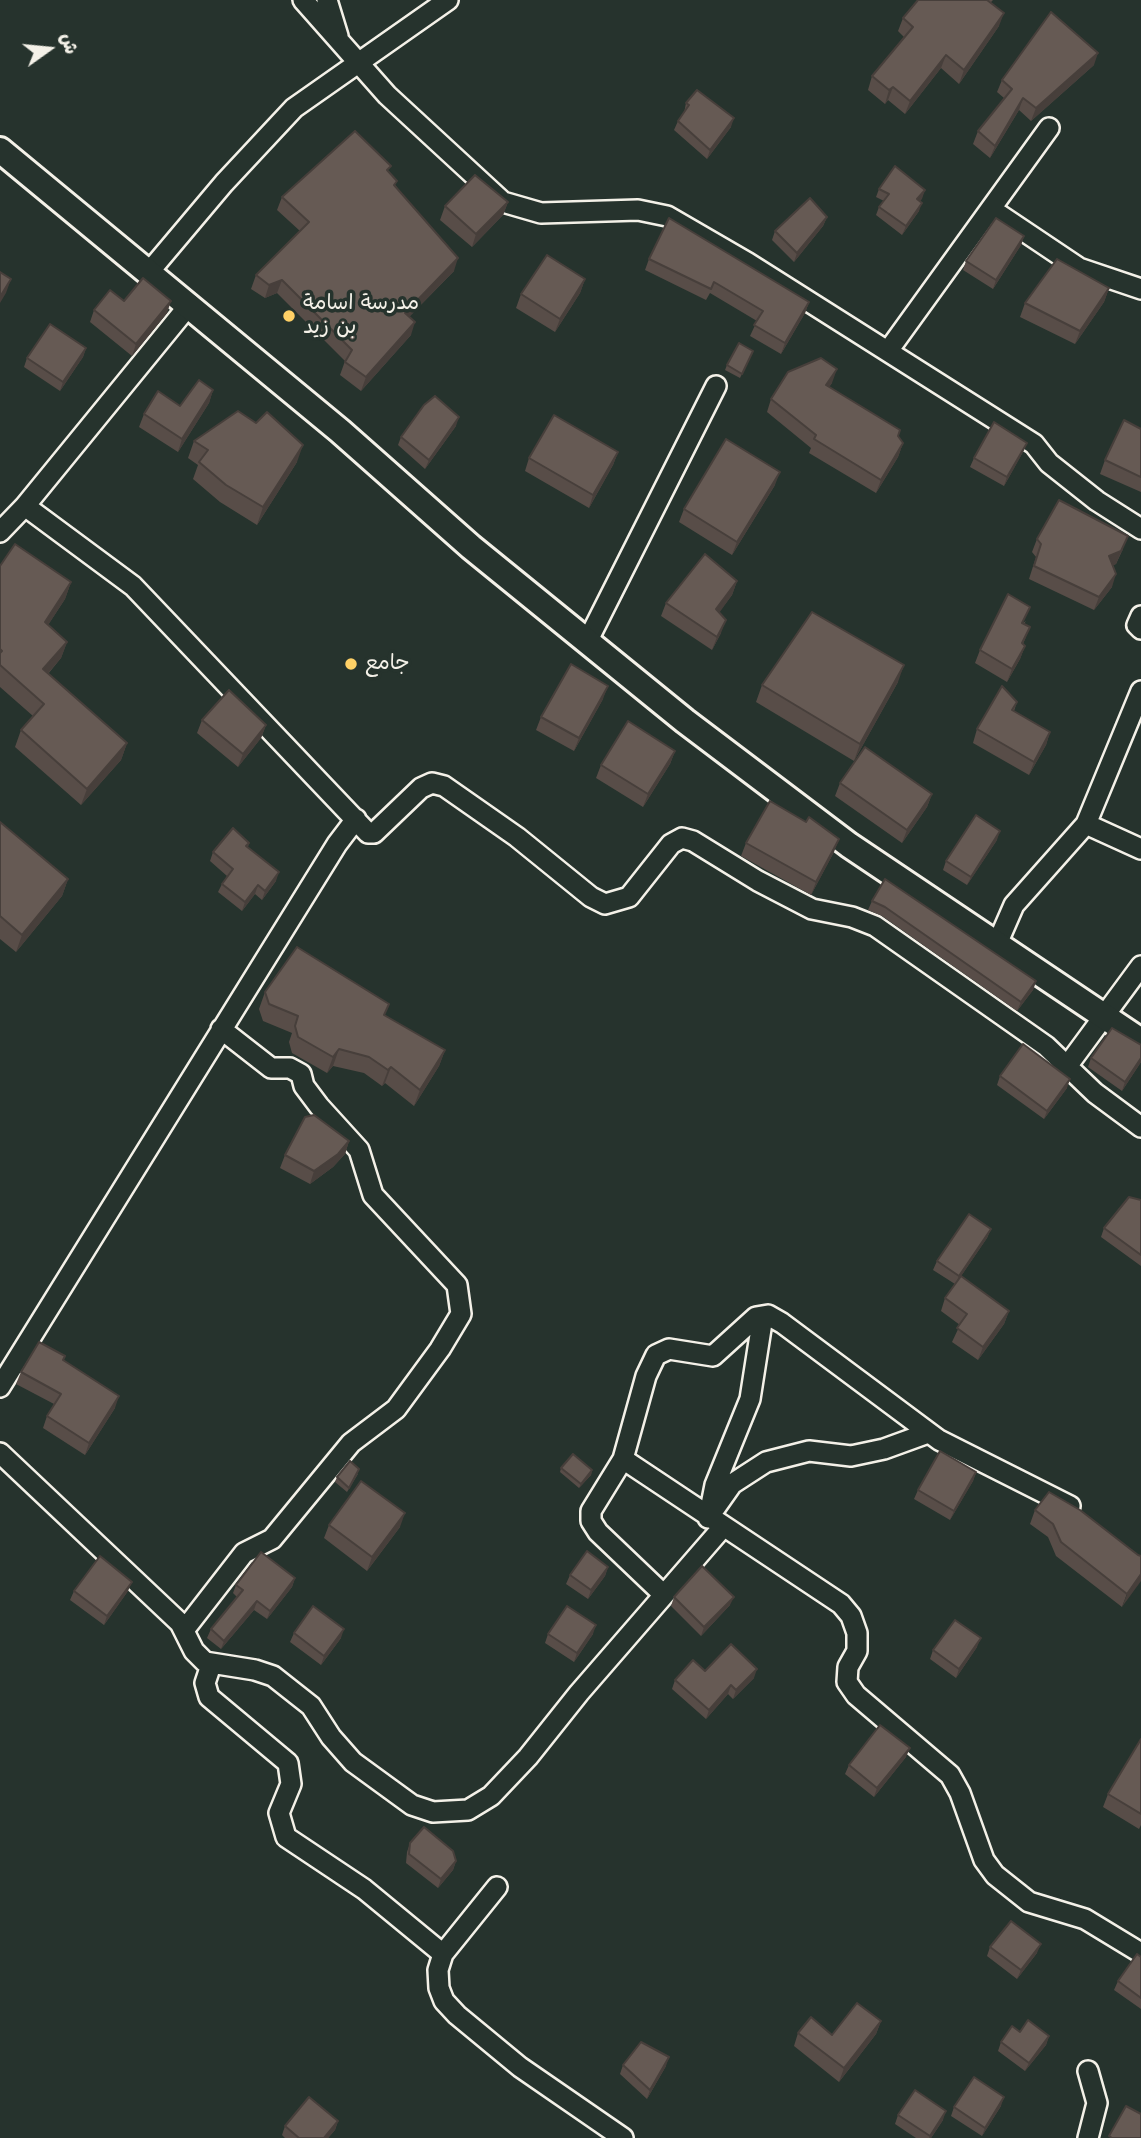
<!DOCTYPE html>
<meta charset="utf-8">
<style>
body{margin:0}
#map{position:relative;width:1141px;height:2138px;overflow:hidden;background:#26332d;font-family:"Shantell Sans","Playpen Sans Arabic",sans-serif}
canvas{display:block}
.north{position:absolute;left:14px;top:14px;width:70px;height:70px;-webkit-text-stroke:5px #26332d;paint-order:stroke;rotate:75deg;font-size:19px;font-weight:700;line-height:28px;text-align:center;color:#f4f1e8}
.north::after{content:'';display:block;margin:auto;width:24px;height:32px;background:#f4f1e8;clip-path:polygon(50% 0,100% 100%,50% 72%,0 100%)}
</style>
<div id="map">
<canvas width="1141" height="2138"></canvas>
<div class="north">ش</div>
</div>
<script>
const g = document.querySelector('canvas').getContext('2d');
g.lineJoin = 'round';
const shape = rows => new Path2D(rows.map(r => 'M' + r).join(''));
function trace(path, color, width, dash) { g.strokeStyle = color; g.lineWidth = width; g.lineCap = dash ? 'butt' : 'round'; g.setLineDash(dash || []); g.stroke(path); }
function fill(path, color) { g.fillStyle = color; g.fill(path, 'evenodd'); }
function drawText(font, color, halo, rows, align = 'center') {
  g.font = font + ' "Shantell Sans","Playpen Sans Arabic",sans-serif'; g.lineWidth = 7; g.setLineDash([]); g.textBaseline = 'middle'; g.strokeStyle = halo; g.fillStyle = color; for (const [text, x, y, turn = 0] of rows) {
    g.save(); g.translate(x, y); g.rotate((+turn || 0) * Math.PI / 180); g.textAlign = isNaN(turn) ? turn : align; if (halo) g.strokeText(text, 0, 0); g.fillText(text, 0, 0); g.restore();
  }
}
const minor = shape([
 [303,0,387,95,503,202,541,213,638,210,667,216,748,263,1034,444,1049,463,1097,501,1141,529],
 [327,0,338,36],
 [991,209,1079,268,1141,289],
 [149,272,224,183,294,108,448,0],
 [888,351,1049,128],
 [25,506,133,586,368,833,374,833,421,788,432,783,444,786,517,837,591,897,605,904,629,897,671,844,682,838,693,841,758,881,812,909,852,917,875,926,1046,1046,1095,1093,1141,1127],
 [0,532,25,506,190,304],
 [1141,616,1137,625,1141,629],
 [587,642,716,386],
 [1086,824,1141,849],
 [997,944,1014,905,1086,824,1141,691],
 [1068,1065,1141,966],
 [0,1387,337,844,356,819],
 [0,1453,180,1623,194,1651,205,1662,255,1670,273,1676,311,1706,331,1737,353,1762,412,1805,433,1812,468,1810,491,1796,528,1757,579,1693,723,1527],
 [623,1459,841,1604,851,1616,857,1633,857,1651,848,1667,847,1682,856,1695,950,1775,960,1793,984,1860,995,1875,1029,1902,1085,1919,1141,1953],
 [710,1510,715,1485,750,1399,763,1316],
 [708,1518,732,1484,766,1462,809,1451,851,1456,884,1449,928,1433],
 [664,1595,598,1532,591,1521,591,1511,623,1459,646,1376,656,1355,669,1349,713,1356,756,1317,768,1315,782,1323,939,1440,1070,1506],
 [185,1629,244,1553,272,1539,351,1443,396,1409,440,1349,461,1314,457,1285,373,1195,359,1150,319,1106,304,1086,301,1074,290,1068,271,1068,221,1029],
 [211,1665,205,1683,209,1697,288,1763,291,1784,279,1813,286,1837,364,1889,443,1954],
 [497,1887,443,1954,438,1970,439,1988,444,2001,457,2015,520,2067,623,2138],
 [1088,2071,1097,2103,1088,2138]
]);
const tertiary = shape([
 [0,150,340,431,471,547,685,721,849,845,1141,1041]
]);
const wall = shape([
 [918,0,993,0,990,3,999,26,959,84,941,68,905,114,888,100,885,104,868,90,872,76,904,37,898,31,903,18],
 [1094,65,1031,121,1019,110,990,158,973,144,978,131,1004,98,997,92,1002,80],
 [686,103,731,127,707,159,674,130,678,121,684,113],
 [388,172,396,186,454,271,409,317,411,335,361,391,340,375,345,361,277,293,265,298,251,289,256,275,300,231,277,210,282,197],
 [879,189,925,190,920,201,919,211,902,235,876,215,879,207,884,201,876,197],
 [508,202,503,215,472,247,440,220,445,206],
 [827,217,823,226,794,262,772,240,775,231],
 [1024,236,1021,245,993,289,963,270,966,261],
 [649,259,809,302,805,313,781,354,750,336,757,321,710,293,706,300,645,270],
 [585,279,580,293,555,332,516,308,521,294],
 [1109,288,1104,302,1075,344,1020,317,1025,303],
 [124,301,167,313,132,356,90,322,94,310],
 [86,348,83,357,60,391,24,367,27,358],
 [753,351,740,378,725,370,727,365],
 [832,383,829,387,898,436,903,443,898,457,876,493,809,453,811,448,767,412,771,399],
 [213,390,209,403,178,452,139,427,144,414,180,406],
 [456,426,425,469,398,445,401,437],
 [1141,429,1141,492,1100,474,1105,460],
 [194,441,297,462,257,525,220,502,193,479,198,465,188,458],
 [618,452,613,465,589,508,525,471,529,458],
 [1023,452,1004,486,970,467,974,458],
 [775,485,732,555,679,522,684,509],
 [1037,539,1123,549,1116,564,1113,565,1112,587,1094,610,1029,579,1036,557,1032,552],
 [0,566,71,582,65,599,48,625,67,642,61,658,48,674,127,743,121,760,81,805,15,747,21,730,33,716,0,687],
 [737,581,732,595,719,612,721,633,712,650,661,616,666,603],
 [1026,621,1024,624,1030,627,1023,644,1025,646,1020,659,1007,682,975,663,980,650],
 [898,682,854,761,756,702,762,685],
 [603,699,574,751,536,730,541,717],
 [1017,702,1014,711,1050,732,1046,745,1029,775,973,743,977,729],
 [202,720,266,725,261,738,238,767,197,733],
 [675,751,670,764,643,807,596,778,601,765],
 [840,783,932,794,927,807,902,843,835,796],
 [0,822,68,879,62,896,16,952,0,939],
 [806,822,834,852,811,895,741,856,746,843],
 [997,840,967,885,943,870,946,861],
 [249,843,248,847,276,881,262,900,255,894,242,911,218,892,222,884,227,876,210,861,213,852],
 [885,879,1036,981,1033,990,1017,1011,882,916,868,910,872,901],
 [265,992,385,1016,445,1050,439,1066,414,1106,385,1083,382,1086,364,1073,333,1066,327,1073,292,1053,289,1042,292,1033,263,1021,259,1009],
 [1141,1045,1141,1062,1122,1091,1088,1067,1091,1058],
 [1000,1076,1067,1088,1044,1119,997,1085],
 [349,1141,345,1154,333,1167,310,1184,280,1168,285,1155],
 [1141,1200,1141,1266,1101,1237,1104,1228],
 [991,1229,987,1238,961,1276,1009,1311,1004,1324,978,1360,952,1342,960,1325,941,1311,945,1298,955,1284,933,1270,937,1261],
 [64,1360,115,1408,85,1455,43,1428,47,1416,54,1404,16,1384,21,1372],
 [561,1468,592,1470,591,1475,579,1488,560,1472],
 [976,1472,973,1481,950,1520,914,1499,918,1490],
 [358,1474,347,1492,335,1482,337,1477],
 [1035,1510,1141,1556,1122,1607,1056,1556,1048,1537,1030,1524],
 [329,1525,400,1527,367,1571,324,1538],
 [608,1567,605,1576,588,1599,566,1584,570,1575],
 [295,1578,292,1587,267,1619,254,1610,221,1649,207,1638,211,1629,237,1597,233,1593,236,1585],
 [74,1591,128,1591,104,1625,70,1600],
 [674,1597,730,1605,701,1636,671,1606],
 [294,1633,341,1638,321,1665,290,1642],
 [548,1634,593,1634,574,1662,545,1643],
 [977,1647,956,1678,930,1659,933,1650],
 [705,1671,754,1678,733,1699,728,1694,706,1719,672,1689,675,1680],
 [1141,1739,1141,1825,1139,1829,1103,1807,1108,1794],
 [906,1757,874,1797,845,1774,849,1765],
 [410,1843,456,1861,453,1870,438,1888,406,1863,407,1852],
 [990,1947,1037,1953,1017,1979,987,1956],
 [1141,1957,1141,2009,1114,1990,1118,1981],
 [881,2021,876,2034,839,2082,794,2046,798,2033,832,2035],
 [1020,2032,1049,2036,1046,2045,1025,2071,998,2051,1001,2042],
 [623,2065,666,2066,647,2099,620,2074],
 [1001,2106,982,2136,951,2116,954,2107],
 [898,2115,943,2120,931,2138,916,2138,895,2124],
 [338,2121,335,2130,328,2138,285,2138,282,2135,285,2126]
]);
const shadedWall = shape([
 [1004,13,999,26,959,84,964,70],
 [1098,53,1094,65,1031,121,1036,108],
 [946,55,941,68,905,114,910,101],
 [893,87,888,100,885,104,889,90],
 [1023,98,1019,110,990,158,995,146],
 [734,118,731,127,707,159,710,150],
 [925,190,922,199,914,208,917,199],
 [508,202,503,215,472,247,476,234],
 [922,203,919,211,902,235,906,226],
 [827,217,823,226,794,262,797,253],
 [1024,236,1021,245,993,289,996,280],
 [458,258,454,271,400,326,405,313],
 [11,279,6,293,0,303,0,297],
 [585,279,580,293,555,332,560,319],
 [282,280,277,293,265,298,269,285],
 [1109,288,1104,302,1075,344,1080,331],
 [171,301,167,313,132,356,136,344],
 [809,302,805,313,781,354,785,343],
 [415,322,411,335,361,391,366,377],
 [86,348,83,357,60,391,63,382],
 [837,369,832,383,821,398,826,385],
 [213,390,209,403,178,452,182,439],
 [459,417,456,426,425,469,429,460],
 [903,443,898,457,876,493,881,480],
 [1027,443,1023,452,1004,486,1007,477],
 [303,445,297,462,257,525,263,507],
 [618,452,613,465,589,508,593,495],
 [780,472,775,485,732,555,737,542],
 [1128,536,1116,564,1104,570,1109,556],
 [1116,574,1112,587,1094,610,1099,597],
 [737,581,732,595,712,623,716,609],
 [71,582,65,599,39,639,45,622],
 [726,620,721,633,712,650,717,637],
 [67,642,61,658,37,686,43,669],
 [1025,646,1020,659,1007,682,1012,669],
 [904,665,898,682,854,761,860,744],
 [608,686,603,699,574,751,579,738],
 [266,725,261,738,238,767,243,754],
 [1050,732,1046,745,1029,775,1034,762],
 [127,743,121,760,81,805,87,789],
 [675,751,670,764,643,807,648,794],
 [932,794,927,807,902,843,907,830],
 [1000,831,997,840,967,885,971,877],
 [839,839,834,852,811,895,816,882],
 [279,872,276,881,262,900,265,891],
 [68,879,62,896,16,952,22,935],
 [258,885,255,894,242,911,245,902],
 [1036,981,1033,990,1017,1011,1021,1002],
 [339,1049,333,1066,327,1073,333,1057],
 [445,1050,439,1066,414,1106,420,1090],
 [1141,1058,1141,1062,1122,1091,1125,1082],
 [391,1067,385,1083,382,1086,388,1070],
 [1070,1079,1067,1088,1044,1119,1047,1111],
 [349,1141,345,1154,333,1167,310,1184,314,1171],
 [991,1229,987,1238,955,1285,959,1276],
 [1009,1311,1004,1324,978,1360,983,1347],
 [119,1396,115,1408,85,1455,89,1443],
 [592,1470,591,1475,579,1488,581,1484],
 [976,1472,973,1481,950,1520,954,1511],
 [405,1513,400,1527,367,1571,372,1557],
 [608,1567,605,1576,588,1599,591,1590],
 [1141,1574,1141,1581,1122,1607,1127,1594],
 [295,1578,292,1587,267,1619,270,1611],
 [132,1582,128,1591,104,1625,107,1616],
 [734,1597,730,1605,701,1636,704,1627],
 [257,1601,254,1610,221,1649,224,1641],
 [596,1625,593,1634,574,1662,577,1653],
 [344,1629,341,1638,321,1665,324,1656],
 [981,1638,977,1647,956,1678,959,1669],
 [757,1669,754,1678,733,1699,736,1690],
 [731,1685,728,1694,706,1719,709,1710],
 [910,1748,906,1757,874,1797,877,1788],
 [456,1861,453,1870,438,1888,441,1879],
 [1041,1944,1037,1953,1017,1979,1021,1970],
 [881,2021,876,2034,839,2082,844,2068],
 [1049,2036,1046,2045,1025,2071,1029,2063],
 [669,2057,666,2066,647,2099,650,2090],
 [1004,2097,1001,2106,982,2136,985,2128],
 [946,2111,943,2120,931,2138,929,2138],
 [338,2121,335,2130,328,2138,324,2138]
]);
const building = shape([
 [918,0,987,0,1004,13,964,70,946,55,910,101,893,87,889,90,872,76,913,27,903,18,918,0],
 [1051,12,1098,53,1036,108,1023,98,995,146,978,131,1012,89,1002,80,1051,12],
 [697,90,734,118,710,150,678,121,689,105,686,103,697,90],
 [355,131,391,166,387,170,397,181,394,185,458,258,405,313,415,322,366,377,345,362,352,350,282,280,269,285,256,275,309,222,282,197,355,131],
 [895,166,925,190,917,199,922,203,906,226,879,207,889,194,879,189,895,166],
 [475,175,508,202,476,234,445,206,475,175],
 [810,198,827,217,797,253,775,231,810,198],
 [669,218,809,302,785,343,754,325,763,311,714,282,711,289,649,259,669,218],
 [996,218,1024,236,996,280,966,261,996,218],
 [547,255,585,279,560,319,521,294,547,255],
 [1057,259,1109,288,1080,331,1025,303,1057,259],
 [0,272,11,279,0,297,0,272],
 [143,278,171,301,136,344,94,310,110,290,124,301,143,278],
 [50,324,86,348,63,382,27,358,50,324],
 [739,343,753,351,742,374,727,365,739,343],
 [821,358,837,369,826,385,900,430,898,436,903,443,881,480,814,439,816,435,771,399,788,372,821,358],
 [199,380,213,390,182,439,144,414,158,391,180,406,199,380],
 [435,396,459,417,429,460,401,437,424,405,435,396],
 [238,411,256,423,267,412,303,445,263,507,226,485,199,462,208,450,194,441,238,411],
 [554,415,618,452,593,495,529,458,554,415],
 [1124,420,1141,429,1141,477,1105,460,1124,420],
 [994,422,1027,443,1007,477,974,458,994,422],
 [726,439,780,472,737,542,684,509,726,439],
 [1059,500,1128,536,1121,551,1109,556,1116,574,1099,597,1034,566,1041,544,1037,539,1059,500],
 [15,544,71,582,45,622,67,642,43,669,127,743,87,789,21,730,44,704,0,665,0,653,2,651,0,649,0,566,15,544],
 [705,554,737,581,716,609,726,620,717,637,666,603,705,554],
 [1008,594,1030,607,1022,623,1030,627,1022,643,1025,646,1012,669,980,650,1008,594],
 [812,612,904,665,860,744,762,685,812,612],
 [571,664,608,686,579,738,541,717,571,664],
 [1002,686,1017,702,1012,710,1050,732,1034,762,977,729,1002,686],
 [229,690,266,725,243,754,202,720,229,690],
 [628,721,675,751,648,794,601,765,628,721],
 [865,747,932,794,907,830,840,783,865,747],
 [770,801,806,822,809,817,839,839,816,882,746,843,770,801],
 [976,815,1000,831,971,877,946,861,976,815],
 [0,822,68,879,22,935,0,916,0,822],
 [233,828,249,843,246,846,279,872,265,891,258,885,245,902,222,884,233,869,213,852,233,828],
 [885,879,1036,981,1021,1002,885,907,872,901,885,879],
 [297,947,389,1004,384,1015,445,1050,420,1090,391,1067,388,1070,369,1057,339,1049,333,1057,298,1037,295,1026,298,1016,269,1004,265,992,297,947],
 [1112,1028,1141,1045,1141,1058,1125,1082,1091,1058,1112,1028],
 [1023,1044,1070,1079,1047,1111,1000,1076,1023,1044],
 [314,1115,349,1141,338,1154,314,1171,285,1155,305,1117,314,1115],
 [1129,1197,1141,1200,1141,1255,1104,1228,1129,1197],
 [969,1214,991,1229,959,1276,937,1261,969,1214],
 [961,1276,1009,1311,983,1347,957,1328,967,1314,945,1298,961,1276],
 [39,1342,65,1356,63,1360,119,1396,89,1443,47,1416,61,1394,21,1372,39,1342],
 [940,1451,976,1472,954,1511,918,1490,940,1451],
 [573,1454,592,1470,581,1484,561,1468,573,1454],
 [350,1461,359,1469,349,1488,337,1477,350,1461],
 [361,1481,405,1513,372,1557,329,1525,361,1481],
 [1049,1492,1080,1510,1138,1555,1141,1556,1141,1574,1127,1594,1061,1542,1053,1524,1035,1510,1049,1492],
 [587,1551,608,1567,591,1590,570,1575,587,1551],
 [261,1552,295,1578,270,1611,257,1601,224,1641,211,1629,243,1590,236,1585,261,1552],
 [100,1556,132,1582,107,1616,74,1591,100,1556],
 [702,1566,734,1597,704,1627,674,1597,702,1566],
 [313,1606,344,1629,324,1656,294,1633,313,1606],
 [567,1606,596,1625,577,1653,548,1634,567,1606],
 [955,1620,981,1638,959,1669,933,1650,955,1620],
 [731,1644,757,1669,736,1690,731,1685,709,1710,675,1680,693,1660,705,1671,731,1644],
 [880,1725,910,1748,877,1788,849,1765,880,1725],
 [1141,1739,1141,1814,1108,1794,1141,1739],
 [424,1827,453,1851,456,1861,441,1879,409,1854,410,1843,424,1827],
 [1011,1921,1041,1944,1021,1970,990,1947,1011,1921],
 [1137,1954,1141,1957,1141,1998,1118,1981,1137,1954],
 [857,2003,881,2021,844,2068,798,2033,811,2017,832,2035,857,2003],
 [1028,2020,1049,2036,1029,2063,1001,2042,1012,2026,1020,2032,1028,2020],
 [641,2042,669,2057,650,2090,623,2065,641,2042],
 [974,2077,1004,2097,985,2128,954,2107,974,2077],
 [915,2090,946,2111,930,2136,898,2115,915,2090],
 [309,2097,338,2121,324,2138,299,2138,285,2126,309,2097],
 [1126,2106,1141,2114,1141,2138,1112,2138,1109,2136,1126,2106]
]);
const markers = [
 [289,316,7,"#ffd166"],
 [351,664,7,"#ffd166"]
];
const poiNames = [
 ["مدرسة اسامة",303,304],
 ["بن زيد",303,328],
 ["جامع",365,664]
];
trace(minor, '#f4f1e8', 24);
trace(tertiary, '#f4f1e8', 30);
trace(minor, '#26332d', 19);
trace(tertiary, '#26332d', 24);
fill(wall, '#584d48');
fill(shadedWall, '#473f3b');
fill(building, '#665a54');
trace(building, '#473f3b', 2);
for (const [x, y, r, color] of markers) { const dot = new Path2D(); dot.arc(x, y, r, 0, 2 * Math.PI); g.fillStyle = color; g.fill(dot); trace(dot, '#26332d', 2.5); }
drawText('21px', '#f4f1e8', '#26332d', poiNames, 'left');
</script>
